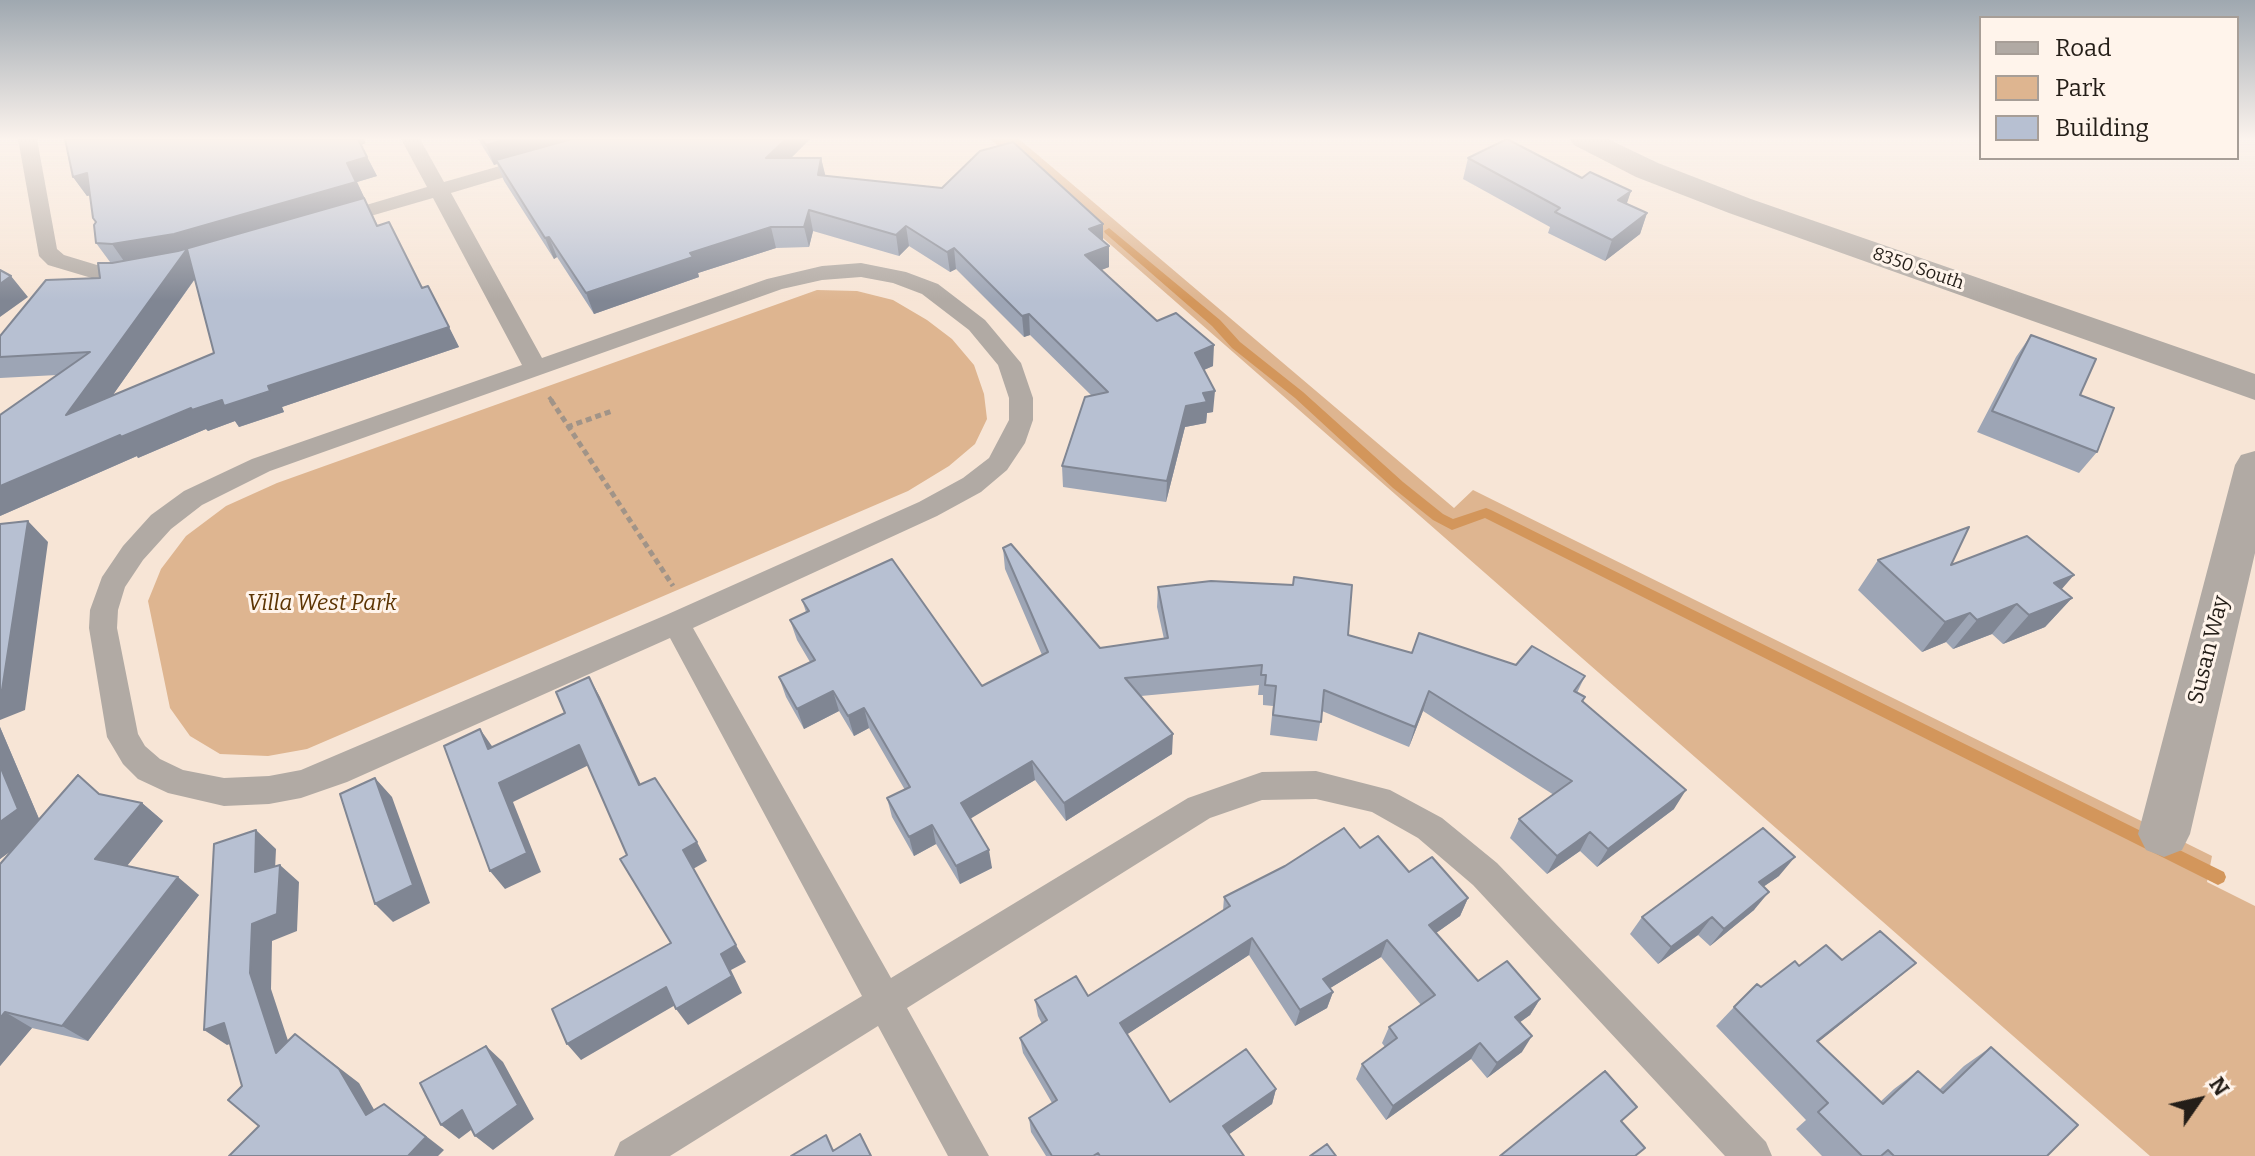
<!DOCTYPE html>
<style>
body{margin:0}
#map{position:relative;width:2255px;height:1156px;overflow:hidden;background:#f7e5d6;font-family:Bitter,serif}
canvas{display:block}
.legend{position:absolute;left:1979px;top:16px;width:260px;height:144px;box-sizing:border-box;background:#fff4eb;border:2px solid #a79e97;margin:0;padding:10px 14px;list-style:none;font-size:24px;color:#241e18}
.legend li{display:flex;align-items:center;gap:16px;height:40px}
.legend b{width:40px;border:2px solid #a79e97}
.north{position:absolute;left:2159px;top:1060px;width:80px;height:80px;-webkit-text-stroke:6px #fff4eb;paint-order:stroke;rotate:56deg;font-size:22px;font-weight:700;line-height:32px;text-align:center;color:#241e18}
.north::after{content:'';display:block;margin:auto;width:28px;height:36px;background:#241e18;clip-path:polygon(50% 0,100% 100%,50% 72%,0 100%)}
</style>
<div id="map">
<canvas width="2255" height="1156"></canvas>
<ul class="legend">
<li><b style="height:10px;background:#b1aaa4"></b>Road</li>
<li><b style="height:22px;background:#deb590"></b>Park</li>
<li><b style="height:22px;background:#b7c0d2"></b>Building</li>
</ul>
<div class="north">N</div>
</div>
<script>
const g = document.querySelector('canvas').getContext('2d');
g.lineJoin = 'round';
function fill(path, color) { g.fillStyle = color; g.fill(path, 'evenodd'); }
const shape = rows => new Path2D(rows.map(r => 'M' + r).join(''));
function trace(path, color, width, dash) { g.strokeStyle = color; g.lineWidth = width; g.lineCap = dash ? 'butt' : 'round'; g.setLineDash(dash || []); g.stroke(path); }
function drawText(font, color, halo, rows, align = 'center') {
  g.font = font + ' Bitter,serif'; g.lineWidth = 6; g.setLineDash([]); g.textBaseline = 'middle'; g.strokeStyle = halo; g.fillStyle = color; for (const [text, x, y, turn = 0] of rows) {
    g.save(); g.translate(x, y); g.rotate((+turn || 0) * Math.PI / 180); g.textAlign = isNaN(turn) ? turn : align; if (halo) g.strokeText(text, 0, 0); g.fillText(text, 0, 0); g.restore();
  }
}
const green = shape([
 [990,139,1019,139,1454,508,1473,490,2212,856,2207,882,2255,906,2255,1156,2150,1156],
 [817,290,857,291,893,300,927,320,952,339,974,365,984,394,987,419,975,444,949,466,908,491,307,749,268,756,220,754,190,736,170,708,148,601,161,569,186,536,226,506,277,483]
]);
const stream = shape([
 [1109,228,1220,320,1240,342,1303,392,1403,482,1443,514,1453,519,1486,508,1491,510,2224,872,2226,877,2224,882,2218,885,2212,882,1485,518,1452,530,1433,520,1393,488,1295,398,1232,348,1212,326,1105,233,1104,231,1109,228]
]);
const pathFar1 = shape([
 [549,397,553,402]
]);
const path = shape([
 [551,400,673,586],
 [567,427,612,411]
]);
const lane = shape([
 [18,139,37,139,57,249,64,255,97,265,145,268,148,273,145,278,95,279,48,265,39,256,18,139],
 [401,139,420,139,444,182,538,155,548,161,545,165,451,193,542,358,767,279,822,266,861,263,906,272,938,284,985,320,1021,363,1033,398,1033,420,1025,443,1007,470,981,492,937,516,693,628,891,978,1188,798,1262,772,1316,771,1390,790,1442,818,1497,863,1766,1142,1772,1156,1725,1156,1473,885,1418,838,1372,812,1316,799,1262,800,1210,818,907,1008,989,1156,948,1156,878,1026,670,1156,614,1156,620,1142,862,996,670,638,347,782,301,798,269,804,224,806,168,793,138,779,123,764,107,737,89,628,90,610,102,577,123,546,151,515,184,491,252,459,522,365,433,198,336,226,326,220,329,216,427,187,401,139],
 [861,277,893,283,922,294,969,330,998,365,1009,398,1009,420,989,458,963,478,919,502,666,615,301,770,269,776,224,778,183,770,160,759,145,746,138,734,117,628,118,610,125,587,143,560,171,529,202,505,270,471,782,289,822,280,861,277]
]);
const street = shape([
 [1570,139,1608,139,1658,163,1751,199,2255,374,2255,400,1729,213,1636,177,1574,145,1570,139],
 [2255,451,2255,553,2190,834,2182,850,2164,857,2146,850,2138,834,2235,465,2241,455,2255,451]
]);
const wall = shape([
 [478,139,810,139,791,158,821,158,825,176,1103,241,1109,246,1109,267,1101,270,1157,321,1213,366,1204,370,1213,412,1207,413,1206,423,1185,427,1166,502,1063,487,1062,466,1091,395,1030,335,1024,337,956,269,950,272,909,246,899,256,813,231,809,247,776,248,698,273,699,277,594,314,557,257,554,259,504,181,497,164,494,165],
 [366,143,361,145,377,176,357,182,366,202,378,226,422,288,428,286,459,347,282,407,284,412,239,427,235,421,208,431,206,429,138,458,137,456,0,516,0,415,57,375,0,378,0,336,100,278,112,263,116,263,110,262,96,243,96,222,93,218,90,195,87,196,73,177],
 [195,279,214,353,112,396,129,372],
 [1468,158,1582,178,1631,191,1626,204,1647,213,1640,234,1605,261,1548,233,1550,227,1463,179],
 [2031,335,2080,395,2097,452,2079,473,1977,432,2016,357],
 [1003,548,1100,648,1164,639,1157,607,1158,587,1348,635,1412,653,1516,665,1585,676,1577,693,1585,697,1583,702,1674,809,1597,867,1580,851,1547,874,1510,838,1519,819,1554,795,1423,711,1409,747,1322,711,1317,741,1270,735,1273,706,1263,705,1263,695,1258,695,1259,685,1141,696,1172,754,1066,821,1035,780,970,818,992,868,960,884,936,844,914,856,892,817,887,798,905,790,869,728,854,736,839,711,804,729,786,697,779,677,810,662,797,640,790,620,806,612,802,600,982,686,1042,655,1005,569],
 [1878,560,1951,565,2062,589,2072,598,2045,627,2003,644,1992,634,1953,649,1946,642,1922,652,1858,590],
 [0,727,39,819,101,795,142,803,163,821,127,866,199,895,88,1041,32,1028,0,1066,0,864,12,850,0,859],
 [1360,848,1409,872,1468,898,1460,916,1436,933,1478,981,1540,999,1530,1015,1520,1022,1522,1052,1487,1078,1471,1059,1386,1120,1356,1079,1362,1064,1385,1047,1382,1043,1389,1027,1421,1005,1381,957,1330,988,1333,992,1327,1008,1295,1026,1249,955,1127,1034,1170,1102,1276,1089,1272,1104,1229,1134,1244,1156,1046,1156,1031,1132,1029,1118,1052,1103,1023,1053,1020,1038,1042,1024,1038,1016,1035,1000,1088,996,1223,911,1224,897],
 [1779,876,1763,887,1754,910,1710,946,1698,935,1658,964,1630,934,1642,917],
 [1842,960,1916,963,1892,983,1818,1042,1880,1102,1894,1089,1918,1071,1940,1089,1964,1066,1991,1047,2047,1156,1822,1156,1796,1129,1806,1120,1716,1026,1734,1007,1761,987,1799,966]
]);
const shadedWall = shape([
 [358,139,364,139,366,143,361,145],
 [507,139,585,139,496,160,497,164,494,165,486,145],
 [786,139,810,139,771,178,766,158],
 [367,157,377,176,357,182,366,201,201,270,84,436,66,415,126,264,112,244,347,163],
 [821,158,826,178,818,175],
 [87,173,100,193,87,196,73,177],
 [1631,191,1624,212,1618,200],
 [809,210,813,231,809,247,804,227],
 [1647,213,1640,234,1605,261,1612,240],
 [1103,224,1103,244,1089,229],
 [906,226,909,246,899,256,896,235],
 [771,227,776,248,698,273,699,277,594,314,586,293,690,253],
 [549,237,557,257,554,259,545,238],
 [1109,246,1109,267,1086,276,1085,255],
 [954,248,956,269,950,272,947,252],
 [11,276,28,297,0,317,0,284],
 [1029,314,1030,335,1024,337,1022,316],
 [449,327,459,347,282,407,284,412,239,427,235,421,208,431,206,429,138,458,137,456,0,516,0,486,120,435,191,408,268,386],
 [1214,345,1213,366,1194,374,1195,353],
 [1215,391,1213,412,1207,413,1206,423,1185,427,1166,502,1167,481,1186,406,1203,393],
 [28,521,48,542,25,710,0,720,0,690],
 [2074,575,2048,605,2054,583],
 [2072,598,2045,627,2003,644,2029,615],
 [2017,604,1992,634,1953,649,1977,620],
 [1970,613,1946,642,1922,652,1945,622],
 [589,677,600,697,650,804,639,785],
 [833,691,839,711,804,729,797,709],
 [1429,691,1423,711,1409,747,1415,727],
 [864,708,869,728,854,736,848,716],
 [0,727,43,828,0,859],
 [480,729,494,749,488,749],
 [1173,734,1172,754,1066,821,1064,803],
 [579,745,591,764,513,802,541,872,505,889,490,871,499,783],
 [1032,761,1035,780,965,822,961,803],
 [375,778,392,797,430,903,393,922,375,904],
 [1686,790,1674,809,1597,867,1608,849],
 [142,803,163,821,118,877,95,859],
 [932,825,936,844,914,856,909,837],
 [256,830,276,849,274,890,255,872],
 [1590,832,1580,851,1547,874,1557,856],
 [697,842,707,861,693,869,683,850],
 [989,850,992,868,960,884,956,866],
 [1795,857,1779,876,1744,900,1759,882],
 [280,865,299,882,297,931,272,941,271,989,297,1068,276,1053,250,973,252,924],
 [178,877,199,895,88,1041,62,1026],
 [1769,892,1754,910,1710,946,1724,929],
 [1468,898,1460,916,1422,943,1429,925],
 [1712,917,1698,935,1658,964,1671,947],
 [1252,938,1249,955,1120,1039,1120,1023],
 [1387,940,1381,957,1319,995,1323,979],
 [736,945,746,962,731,970,742,993,688,1025,676,1009,721,954],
 [1916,963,1892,983,1796,1060,1817,1041],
 [666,987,677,1004,581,1060,567,1044],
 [1333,992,1327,1008,1295,1026,1300,1010],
 [1540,999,1530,1015,1505,1033,1515,1017],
 [5,1012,32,1028,0,1066,0,1018],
 [224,1023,246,1038,227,1045,204,1030],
 [295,1034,359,1083,385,1129,366,1115],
 [1532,1036,1522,1052,1487,1078,1497,1063],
 [1480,1043,1471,1059,1386,1120,1393,1106],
 [486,1046,503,1062,534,1119,493,1150,475,1136],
 [1276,1089,1272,1104,1221,1140,1223,1126],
 [384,1104,403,1118,444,1150,438,1156,408,1156],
 [462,1110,479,1124,459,1139,441,1125]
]);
const building = shape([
 [65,139,358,139,367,157,347,163,356,182,174,234,112,244,96,243,94,225,96,222,93,218,87,173,73,177,65,139],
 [482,139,507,139,486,145,482,139],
 [572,139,786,139,766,158,821,158,818,175,942,188,980,151,1013,142,1103,224,1089,229,1109,246,1085,255,1157,321,1176,313,1214,345,1195,353,1215,391,1203,393,1207,402,1186,406,1167,481,1062,466,1085,397,1108,392,1029,314,1022,316,954,248,947,252,906,226,896,235,809,210,804,227,771,227,690,253,693,257,586,293,549,237,545,238,496,160,572,139],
 [1507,139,1582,178,1590,172,1631,191,1618,200,1647,213,1612,240,1555,212,1560,208,1468,158,1507,139],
 [364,198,377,226,389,222,422,288,428,286,449,327,268,386,270,391,224,406,222,400,192,410,191,408,121,437,120,435,0,486,0,415,90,352,0,357,0,336,46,280,100,278,98,263,112,263,178,251,364,198],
 [187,249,214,353,66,415,113,351,187,249],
 [0,270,11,276,0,284,0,270],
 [2031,335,2096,359,2080,395,2114,408,2097,452,1992,411,2031,335],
 [28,521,2,690,0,690,0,524,28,521],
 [1969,527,1951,565,2027,536,2074,575,2054,583,2072,598,2029,615,2017,604,1977,620,1970,613,1945,622,1878,560,1969,527],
 [1011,544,1100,648,1168,638,1158,587,1211,581,1293,585,1294,577,1352,585,1348,635,1412,653,1419,633,1516,665,1532,646,1585,676,1574,691,1585,697,1582,701,1686,790,1608,849,1590,832,1557,856,1519,819,1572,781,1429,691,1415,727,1324,690,1321,722,1273,715,1276,686,1265,685,1266,675,1261,675,1262,665,1125,678,1173,734,1064,803,1032,761,961,803,989,850,956,866,932,825,909,837,887,798,910,787,864,708,848,716,833,691,797,709,779,677,815,660,790,620,809,611,802,600,892,559,982,686,1048,652,1003,548,1011,544],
 [589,677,639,785,655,778,697,842,683,850,736,945,721,954,732,976,676,1009,666,987,567,1044,552,1009,671,943,620,859,627,855,579,745,499,783,527,853,490,871,444,746,480,729,488,749,565,713,556,692,589,677],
 [0,766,18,809,0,822,0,766],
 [78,775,99,794,142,803,95,859,178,877,62,1026,5,1012,0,1018,0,864,78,775],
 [375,778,413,885,375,904,340,794,375,778],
 [1344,828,1360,848,1378,836,1409,872,1432,857,1468,898,1429,925,1478,981,1507,961,1540,999,1515,1017,1532,1036,1497,1063,1480,1043,1393,1106,1362,1064,1397,1038,1389,1027,1435,995,1387,940,1323,979,1333,992,1300,1010,1252,938,1120,1023,1170,1102,1246,1049,1276,1089,1223,1126,1244,1156,1100,1156,1098,1153,1093,1156,1052,1156,1029,1118,1057,1100,1020,1038,1047,1020,1035,1000,1076,976,1088,996,1230,906,1224,897,1285,866,1344,828],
 [1763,828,1795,857,1759,882,1769,892,1724,929,1712,917,1671,947,1642,917,1763,828],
 [256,830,255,872,280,865,277,914,252,924,250,973,276,1053,295,1034,339,1069,366,1115,384,1104,426,1137,408,1156,229,1156,259,1126,228,1100,242,1086,224,1023,204,1030,214,844,256,830],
 [1880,931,1916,963,1817,1041,1883,1104,1918,1071,1943,1093,1991,1047,2078,1125,2047,1156,1894,1156,1888,1150,1881,1156,1862,1156,1818,1112,1828,1103,1734,1007,1757,984,1761,987,1795,961,1799,966,1826,945,1842,960,1880,931],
 [486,1046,518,1105,475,1136,462,1110,441,1125,420,1083,486,1046],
 [1605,1071,1637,1107,1621,1121,1645,1148,1635,1156,1500,1156,1605,1071],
 [860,1134,871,1156,791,1156,826,1135,833,1151,860,1134],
 [1327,1144,1336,1156,1310,1156,1327,1144]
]);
const farStreetnames = [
 ["8350 South",1918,269,19]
];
const parkNames = [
 ["Villa West Park",322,604]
];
const streetNames = [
 ["Susan Way",2209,650,-76]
];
fill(green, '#deb590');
fill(stream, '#d3965b');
trace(pathFar1, '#a19488', 4, [5, 3]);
trace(path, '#a19488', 5, [6, 4]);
fill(lane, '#b1aaa4');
fill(street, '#b1aaa4');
fill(wall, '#9da5b5');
fill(shadedWall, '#808693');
fill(building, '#b7c0d2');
trace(building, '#808693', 2);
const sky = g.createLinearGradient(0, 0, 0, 301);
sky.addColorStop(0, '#9fa8b0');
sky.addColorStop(0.46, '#fbf3ed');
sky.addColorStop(1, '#fbf3ed00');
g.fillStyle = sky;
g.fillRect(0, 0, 2255, 301);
drawText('18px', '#241e18', '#fff4eb', farStreetnames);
drawText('italic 22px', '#5d3504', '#fff4eb', parkNames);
drawText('22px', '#241e18', '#fff4eb', streetNames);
</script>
